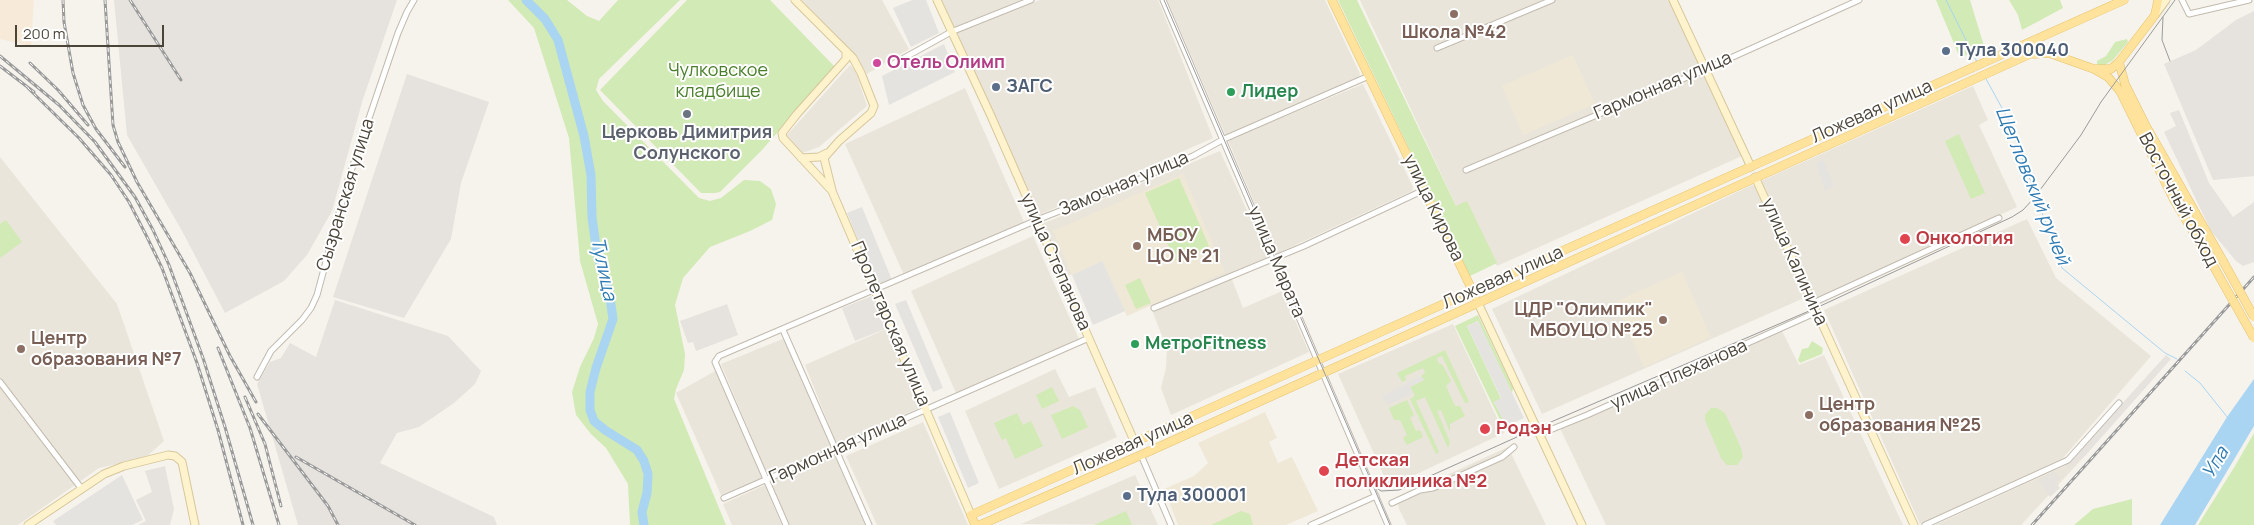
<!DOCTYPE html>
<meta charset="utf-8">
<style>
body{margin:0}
#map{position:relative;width:2254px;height:525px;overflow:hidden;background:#f6f3ec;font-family:Manrope,sans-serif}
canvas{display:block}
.scale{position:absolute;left:15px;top:25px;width:149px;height:22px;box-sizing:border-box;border:2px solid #4b4439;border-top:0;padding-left:6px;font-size:15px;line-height:18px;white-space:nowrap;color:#4b4439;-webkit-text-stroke:4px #fff;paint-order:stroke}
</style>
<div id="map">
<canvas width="2254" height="525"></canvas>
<div class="scale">200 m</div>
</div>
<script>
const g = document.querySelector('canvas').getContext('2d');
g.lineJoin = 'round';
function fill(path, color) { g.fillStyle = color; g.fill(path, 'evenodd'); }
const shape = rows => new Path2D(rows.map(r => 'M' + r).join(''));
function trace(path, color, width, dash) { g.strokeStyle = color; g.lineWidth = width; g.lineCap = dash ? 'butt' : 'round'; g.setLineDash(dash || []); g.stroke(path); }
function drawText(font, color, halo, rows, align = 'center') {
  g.font = font + ' Manrope,sans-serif'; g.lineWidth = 4; g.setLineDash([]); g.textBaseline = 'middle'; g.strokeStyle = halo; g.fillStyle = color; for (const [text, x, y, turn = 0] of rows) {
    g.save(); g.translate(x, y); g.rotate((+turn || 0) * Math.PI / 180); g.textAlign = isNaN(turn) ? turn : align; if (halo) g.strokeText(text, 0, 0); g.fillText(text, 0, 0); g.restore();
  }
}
const residential = shape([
 [802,0,882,0,909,49,867,74,856,57],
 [942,0,1026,0,954,29],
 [1040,0,1158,0,1213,138,1039,215,955,33],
 [1167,0,1325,0,1360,74,1359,77,1226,136],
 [1360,0,1670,0,1742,156,1497,266,1486,246,1457,208],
 [850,65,855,70,867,106,819,147,802,153,786,136],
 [1363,84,1413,187,1412,191,1276,254,1228,140],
 [1973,86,1988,120,1979,125,2017,207,1817,299,1813,298,1761,181],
 [965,88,1024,222,904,275,845,144],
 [1220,151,1268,257,1230,274,1243,308,1282,291,1309,352,1171,415,1161,388,1166,368,1167,349,1150,305,1127,316,1102,261,1066,277,1042,224],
 [0,157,117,304,164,441,145,458,99,468,18,525,0,525],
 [1752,185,1757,187,1804,298,1542,414,1492,309],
 [2027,219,2056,278,2151,356,2063,458,1920,524,1824,310],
 [1033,236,1079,339,956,393,911,291],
 [1453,324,1504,433,1389,487,1338,374],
 [1780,327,1799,365,1824,355,1903,525,1606,525,1558,424],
 [886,329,921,407,837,445,805,365],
 [785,338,832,447,767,474,721,364],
 [1055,369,1069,397,1095,387,1117,437,999,489,965,411],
 [717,370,764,479,721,495,676,393],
 [923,422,968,525,877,525,846,456],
 [1508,447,1546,525,1407,525,1399,509,1397,498],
 [835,454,866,525,789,525,770,481],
 [2084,457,2021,525,1935,525],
 [1135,475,1158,525,1021,524],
 [765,485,782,525,732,525,723,504]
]);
const commercial = shape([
 [0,0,34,0,31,46,0,39]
]);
const industrial = shape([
 [114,0,397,0,363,99,332,211,307,255,284,281,225,313,182,231,127,135],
 [2254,11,2254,176,2213,180,2164,64,2196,50,2236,20],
 [407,74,489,102,461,183,451,239,404,318,333,297],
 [2179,110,2209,183,2233,217,2254,202,2254,262,2243,266,2236,261,2211,231,2164,132,2176,126,2170,113],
 [872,296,885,329,855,341,842,308],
 [335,300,448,336,481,371,475,384,454,403,419,427,397,433,380,463,494,517,497,525,298,525,257,384,270,362,281,358,290,343,316,357],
 [727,304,738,335,696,351,693,342,688,343,680,321],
 [2166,355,2171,359,2085,456,2068,468,2065,463,2071,460],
 [165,466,174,509,170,525,138,525,146,521,136,500,152,492,145,471],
 [2054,471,2060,478,2056,483,2060,488,2050,497,2038,480]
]);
const education = shape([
 [1573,55,1595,104,1523,135,1502,86],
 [1183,174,1225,272,1127,316,1103,261,1072,275,1053,231],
 [1682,272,1711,337,1644,367,1615,302],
 [1265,412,1277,438,1269,442,1278,463,1292,457,1318,511,1286,525,1178,525,1164,489,1194,476,1208,463,1198,443]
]);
const green = shape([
 [508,0,567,0,587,16,599,21,618,0,680,0,599,79,596,90,603,101,699,198,710,201,721,198,744,180,760,181,771,189,776,204,772,220,750,231,710,247,683,278,675,305,685,354,684,370,676,389,674,399,726,525,630,525,628,484,606,448,591,434,576,415,572,392,580,367,594,338,598,324,580,261,569,138,534,28],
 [687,0,770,0,835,67,762,150,720,192,715,193,701,193,600,90],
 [1338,0,1357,0,1456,206,1467,201,1497,263,1470,276],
 [1936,0,1970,0,1984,46,1960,58],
 [2009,0,2060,0,2063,8,2022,30,2018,15],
 [2127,39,2128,42,2113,60,2105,65,2097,65,2097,61,2106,56,2115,42],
 [1959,134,1985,193,1971,199,1945,141],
 [1179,178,1209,246,1175,261,1145,193],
 [6,220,22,242,0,258,0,224],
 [1140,278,1151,303,1136,309,1125,285],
 [1478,315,1513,388,1512,393,1478,321,1467,326,1501,399,1494,402,1509,430,1508,431,1505,430,1487,393,1455,326],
 [1812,341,1823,348,1822,354,1800,363,1798,360,1802,349,1808,348],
 [1445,350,1469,402,1465,403,1442,356,1437,358,1439,364,1442,364,1451,381,1446,386,1455,406,1460,406,1465,416,1450,424,1450,432,1441,410,1437,411,1450,442,1448,448,1425,397,1416,401,1439,452,1436,454,1410,399,1415,396,1410,387,1424,380,1421,376,1425,373,1423,368,1405,376,1406,380,1402,382,1397,373],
 [1052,387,1059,401,1042,409,1036,395],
 [1407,400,1414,415,1410,418,1416,431,1420,430,1423,437,1407,445,1403,438,1407,435,1400,420,1394,420,1389,408],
 [1073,406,1080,410,1088,427,1062,439,1051,415],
 [1711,408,1717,408,1725,413,1741,448,1743,457,1737,465,1727,465,1721,458,1705,420,1705,415],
 [1017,413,1023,425,1031,421,1043,446,1015,459,1006,438,1002,440,994,423],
 [2254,433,2254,525,2198,525,2235,466],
 [2132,499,2132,525,2074,525,2093,509],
 [1126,511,1132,525,1094,525],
 [1241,511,1250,514,1253,525,1211,525]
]);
const parking = shape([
 [912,0,926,0,939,33,911,47,893,8],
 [944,44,955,72,889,105,882,76],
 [1823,160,1834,185,1825,191,1816,163],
 [862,207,892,280,877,286,847,213],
 [1102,261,1125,311,1093,325,1072,275],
 [906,300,943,388,933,392,895,304],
 [1478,321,1524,418,1506,426,1494,402,1501,398,1467,326],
 [1421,376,1424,380,1410,387,1413,393,1389,404,1382,398,1382,396],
 [950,412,979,483,968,488,938,417],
 [122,475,143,520,132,525,56,525,53,521]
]);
const water = shape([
 [2254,379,2254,426,2195,525,2160,525,2227,417]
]);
const stream = shape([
 [1946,0,1977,62],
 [1985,77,2008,119,2062,268,2165,353,2177,359],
 [2185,371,2200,383,2228,418]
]);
const river = shape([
 [526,0,545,19,558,40,584,136,591,175,592,217,597,254,609,291,613,319,596,368,590,392,590,410,594,421,605,430,637,450,644,461,648,474,647,493,642,512,644,525]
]);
const street = shape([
 [1163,0,1388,525],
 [2182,0,2189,14,2249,0],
 [1437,48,1552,0],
 [893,64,951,32,1031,0],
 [1466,170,1704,70,1859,0],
 [1813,303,1999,218],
 [1154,308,1304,246,1424,190],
 [783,330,869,525],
 [257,377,271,351,302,320,311,308,317,295,348,180,398,33,407,12,414,0],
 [0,382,81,488],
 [1540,434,1587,415,1817,312],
 [1141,455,1171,525],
 [724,498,1089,338],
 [1392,503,1420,490,1433,488,1502,457,1514,447],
 [786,525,715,362,719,356,1037,220,1128,184,1193,156,1224,139,1369,76],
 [1311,525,1376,496],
 [1925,525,2068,460,2119,403]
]);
const secondary = shape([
 [795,0,853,58,861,73,874,106,871,113,839,141,824,158,832,190],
 [937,0,991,116,1135,443],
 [1673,0,1751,167],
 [2155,15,2166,0],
 [846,51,846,59,797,114,782,133,783,138,832,191,971,515],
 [801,158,819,157,827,153],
 [1755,177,1914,525],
 [1478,303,1582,525],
 [28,525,104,474,124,466,168,455,175,456,182,462,195,525]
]);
const primary = shape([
 [1332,0,1475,296],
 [2034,54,2049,53,2094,69,2111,69,2119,62,2155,15,2158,0],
 [2119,62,2125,84,2146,126,2223,261],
 [2094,69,2108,77,2120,91,2174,200,2214,267],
 [975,525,971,515,2124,0],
 [980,525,1141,455,2039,50,2040,45,2034,40]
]);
const tram = shape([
 [1164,0,1390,525],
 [2163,17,2162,40,2170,61],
 [1368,482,1381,491,1399,490,1537,428,1816,308,2012,217,2023,210,2034,198,2081,135,2101,102,2175,0]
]);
const rail = shape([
 [63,0,64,22,73,73,83,105,96,129,125,167],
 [105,0,113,125,118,142,137,182,190,273,230,356,256,402],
 [130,0,181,80],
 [0,56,59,105,95,142,135,197,153,230,169,265,203,358,225,427,253,525],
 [30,63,58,90,88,125],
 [0,66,34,92],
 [28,88,79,138,111,175,129,202,146,235,162,268,197,363,218,430,243,525],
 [218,348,250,428,279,525],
 [245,397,265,444,281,506],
 [258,414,328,506,338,525],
 [296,457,415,525],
 [2032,525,2254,277]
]);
const primaryBridge = shape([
 [2223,261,2254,317],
 [2214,267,2254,338]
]);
const markers = [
 [1454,14,5,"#8d6e63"],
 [1946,51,5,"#5c6f8a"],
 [877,63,5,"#d1479c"],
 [996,87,5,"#5c6f8a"],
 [1231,92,5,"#2e9e5b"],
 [687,114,5,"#6b7280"],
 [1905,239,6,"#e0444e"],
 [1137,246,5,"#8d6e63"],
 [1663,320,5,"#8d6e63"],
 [1135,344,5,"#2e9e5b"],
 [21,349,5,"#8d6e63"],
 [1809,415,5,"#8d6e63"],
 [1485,429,6,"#e0444e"],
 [1324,471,6,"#e0444e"],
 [1127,496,5,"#5c6f8a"]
];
const educationNames = [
 ["Школа №42",1454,33,"center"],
 ["МБОУ",1147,236],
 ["ЦО № 21",1147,257],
 ["ЦДР \"Олимпик\"",1653,310,"right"],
 ["МБОУЦО №25",1653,331,"right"],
 ["Центр",31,339],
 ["образования №7",31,360],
 ["Центр",1819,405],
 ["образования №25",1819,426]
];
const serviceNames = [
 ["Тула 300040",1956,51],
 ["ЗАГС",1006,87],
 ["Тула 300001",1137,496]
];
const hotelNames = [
 ["Отель Олимп",887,63]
];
const parkNames = [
 ["Чулковское",718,71],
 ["кладбище",718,92]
];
const streetNames = [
 ["Гармонная улица",1663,86,-23],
 ["Ложевая улица",1872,112,-24],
 ["Замочная улица",1124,184,-23],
 ["Сызранская улица",346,195,-73],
 ["Восточный обход",2178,200,62],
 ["улица Кирова",1433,208,64],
 ["улица Степанова",1055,262,66],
 ["улица Марата",1276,262,67],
 ["улица Калинина",1794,262,66],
 ["Ложевая улица",1503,278,-24],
 ["Пролетарская улица",890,324,67],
 ["улица Плеханова",1679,375,-24],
 ["Ложевая улица",1133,444,-24],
 ["Гармонная улица",838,449,-24]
];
const leisureNames = [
 ["Лидер",1241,92],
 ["МетроFitness",1145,344]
];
const worshipNames = [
 ["Церковь Димитрия",687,133],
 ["Солунского",687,154]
];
const healthNames = [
 ["Онкология",1916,239],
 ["Родэн",1496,429],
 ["Детская",1335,461],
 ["поликлиника №2",1335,482]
];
const waterNames = [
 ["Щегловский ручей",2032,186,68],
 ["Тулица",603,269,78],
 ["Упа",2216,463,-59]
];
fill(residential, '#eae5da');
fill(commercial, '#f7ead8');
fill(industrial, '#e6e2dd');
fill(education, '#efe8d6');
fill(green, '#d2eab5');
fill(parking, '#e5e3e0');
fill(water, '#a9d4f2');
trace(stream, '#a9d4f2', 1);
trace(river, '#a9d4f2', 9);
trace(street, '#c2bbae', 7);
trace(secondary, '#d6c79b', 9);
trace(primary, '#e6c16a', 9);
trace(street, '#fff', 5);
trace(secondary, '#fff3cd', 7);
trace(primary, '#ffe39c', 8);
trace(tram, '#9a9a9a', 1);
trace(rail, '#9a9a9a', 3);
trace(rail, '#fff', 1, [4]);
trace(primaryBridge, '#e6c16a', 9, []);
trace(primaryBridge, '#ffe39c', 8);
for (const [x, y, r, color] of markers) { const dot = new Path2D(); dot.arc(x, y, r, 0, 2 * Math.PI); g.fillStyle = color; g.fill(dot); trace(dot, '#fff', 2); }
drawText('bold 18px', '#785e54', '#fff', educationNames, 'left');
drawText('bold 18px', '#4e5e75', '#fff', serviceNames, 'left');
drawText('bold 18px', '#b23c85', '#fff', hotelNames, 'left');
drawText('18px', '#4a7f2a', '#fff', parkNames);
drawText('18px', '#4b4439', '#fff', streetNames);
drawText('bold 18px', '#27864d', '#fff', leisureNames, 'left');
drawText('bold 18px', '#5b616d', '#fff', worshipNames);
drawText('bold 18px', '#be3a42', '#fff', healthNames, 'left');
drawText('italic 19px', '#2e7ab2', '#fff', waterNames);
</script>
